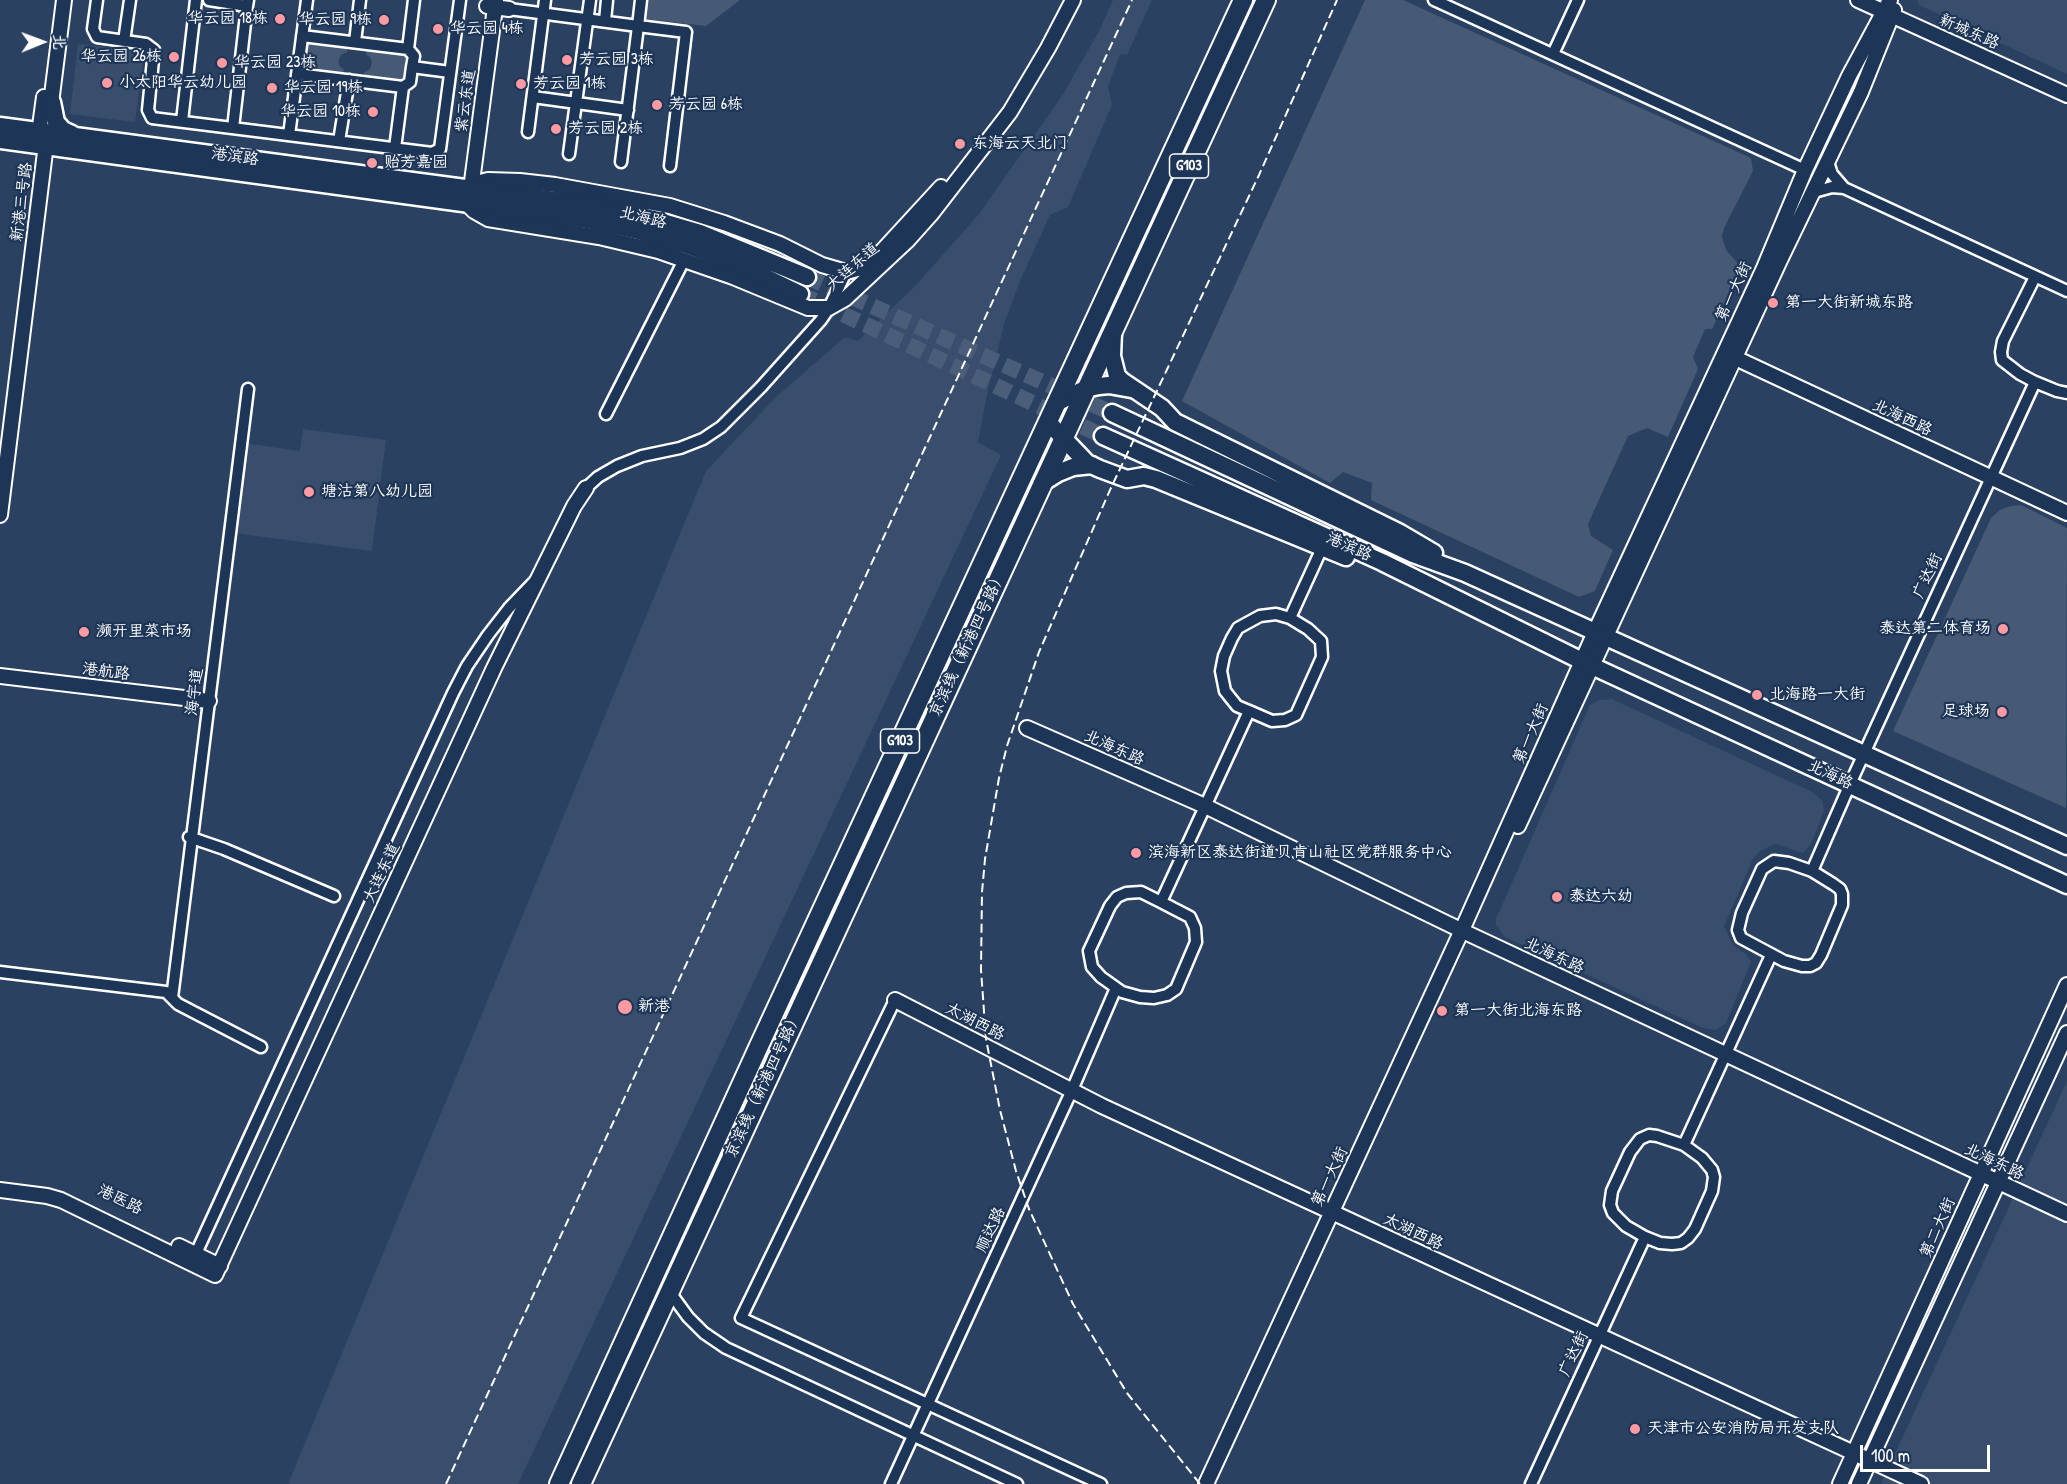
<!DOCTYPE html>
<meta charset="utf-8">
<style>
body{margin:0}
#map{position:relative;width:2067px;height:1484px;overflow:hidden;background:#2a4161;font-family:"Patrick Hand","LXGW WenKai TC",sans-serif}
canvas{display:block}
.north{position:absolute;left:12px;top:12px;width:60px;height:60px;-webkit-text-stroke:4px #1d3557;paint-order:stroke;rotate:89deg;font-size:16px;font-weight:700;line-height:24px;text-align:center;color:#fff}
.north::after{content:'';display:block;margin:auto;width:21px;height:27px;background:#fff;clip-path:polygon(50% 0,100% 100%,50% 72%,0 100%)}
.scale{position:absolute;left:1860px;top:1445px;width:130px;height:27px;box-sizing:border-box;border:3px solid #fff;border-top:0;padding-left:8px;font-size:18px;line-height:21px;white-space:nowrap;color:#fff;-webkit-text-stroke:4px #1d3557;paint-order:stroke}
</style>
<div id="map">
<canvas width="2067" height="1484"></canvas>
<div class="north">北</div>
<div class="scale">100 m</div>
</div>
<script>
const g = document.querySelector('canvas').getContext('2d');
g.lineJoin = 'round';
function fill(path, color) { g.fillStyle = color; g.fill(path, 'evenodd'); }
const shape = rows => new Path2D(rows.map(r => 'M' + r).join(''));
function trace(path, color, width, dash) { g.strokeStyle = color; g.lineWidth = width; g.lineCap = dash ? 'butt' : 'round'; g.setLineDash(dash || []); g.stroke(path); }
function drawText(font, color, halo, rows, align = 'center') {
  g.font = font + ' "Patrick Hand","LXGW WenKai TC",sans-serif'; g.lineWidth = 4.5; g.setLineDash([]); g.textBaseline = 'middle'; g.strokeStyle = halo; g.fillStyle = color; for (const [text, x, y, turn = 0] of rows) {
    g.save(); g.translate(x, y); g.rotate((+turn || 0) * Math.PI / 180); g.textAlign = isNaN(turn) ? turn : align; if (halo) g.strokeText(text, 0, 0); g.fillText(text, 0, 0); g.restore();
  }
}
const built = shape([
 [1113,0,1152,0,1127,55,1120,54,1108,87,1112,105,1068,207,1050,215,1020,281,1004,324,987,395,978,442,1001,455,518,1484,288,1484,706,471,776,397,845,337,858,341,917,284,979,214,1062,96,1099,31],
 [1917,0,2067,0,2067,74,1919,5],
 [78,44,144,52,135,122,70,114],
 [303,429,386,440,372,551,233,533,244,443,300,451],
 [1612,699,1810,791,1822,800,1824,811,1810,846,1803,853,1775,844,1760,851,1753,859,1724,926,1733,945,1746,954,1751,962,1726,1023,1716,1030,1703,1028,1505,937,1496,925,1496,919,1590,705,1600,700],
 [2067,1081,2067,1484,1881,1484]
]);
const green = shape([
 [646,0,740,0,706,26,644,19],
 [1365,0,1403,0,1751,158,1753,171,1724,228,1722,237,1726,250,1742,268,1712,329,1705,329,1693,357,1698,369,1668,437,1647,428,1628,436,1588,524,1591,536,1613,550,1595,591,1579,597,1371,500,1372,483,1343,472,1330,483,1182,401],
 [305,41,347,46,347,52,341,55,338,62,340,66,344,70,343,76,301,71],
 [367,48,406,54,409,59,407,79,401,83,363,79,364,73,370,69,372,63,370,57,366,55],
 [2021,505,2067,528,2066,808,1893,731,1991,518,2000,510,2011,506]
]);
const primaryTunnel = shape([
 [807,277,1112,413],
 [800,294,1103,436]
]);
const street = shape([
 [97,0,93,29,97,37,146,44,154,50,148,110,152,118,432,153,440,149,460,0],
 [209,0,247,6,248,0],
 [1434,0,1805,170],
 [509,9,638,26,641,0],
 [605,21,607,0],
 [124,41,130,0],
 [355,42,360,0],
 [408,49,414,0],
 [1553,54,1578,0],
 [412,67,450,72],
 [297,74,403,87,410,82,412,67,414,56,408,49,302,36],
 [533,97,628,110],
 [182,121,196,0],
 [233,128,247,6],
 [528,132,545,0],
 [289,135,307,0],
 [339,141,349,80],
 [395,148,403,87],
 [569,154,590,0],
 [621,162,638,26,686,32,670,166],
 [1828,162,1832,174,1844,188],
 [1814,192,1832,187,1844,188,2067,291],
 [2035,277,2003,341,2001,352,2002,360,2020,374,2035,382,2057,391,2067,393],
 [606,414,684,260],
 [586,488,598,477,617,466,642,456,680,448,703,439,721,427,761,387,821,320,829,308,846,272],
 [1249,711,1237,706,1225,691,1221,671,1224,656,1232,638,1238,628,1260,616,1276,614,1290,618],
 [189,837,224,849,334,896],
 [1774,861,1789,863,1812,871,1833,884,1840,889,1842,894,1842,905,1821,955,1816,963,1810,966,1802,966,1784,961,1741,938,1738,930,1742,913,1762,869,1774,861],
 [1812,871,1850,784,2035,382],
 [1161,902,1141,892,1126,893,1117,897,1110,906,1089,951,1092,967,1101,977,1122,992,1140,997,1154,998,1167,995,1176,989,1196,942,1195,928,1190,917,1161,902,1249,711,1272,721,1285,720,1296,715,1322,657,1321,641,1308,629,1290,618,1322,548],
 [0,972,166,992,178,1004,261,1047],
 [172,998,248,389],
 [895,1000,741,1318,1101,1484],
 [1649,1135,1657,1136,1684,1145,1702,1158,1712,1170,1714,1177,1712,1191,1695,1229,1688,1238,1681,1243,1672,1244,1660,1243,1645,1237,1626,1226,1613,1213,1610,1205,1612,1191,1630,1152,1640,1139,1649,1135],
 [1684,1145,1771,955],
 [193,1260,453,693,467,666,488,635,509,608,534,582],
 [669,1291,688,1317,704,1333,726,1348,1017,1484],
 [891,1484,1072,1090,1116,988],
 [1531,1484,1645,1237]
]);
const secondary = shape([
 [496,0,471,189,469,206,474,211,488,219,599,237,658,251,733,277,808,308,829,308,845,299,907,241,932,213,1010,112,1048,48,1073,0],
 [1858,0,2067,95],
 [487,6,509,9],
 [50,111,64,0],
 [38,141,44,97],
 [471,189,480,182,488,180,520,181,555,185,670,206,724,223,780,244,822,265,846,272,865,267,872,262,941,187],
 [1729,355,2067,513],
 [0,515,47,136],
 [0,676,209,701],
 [1027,728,1205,806,1469,934,2067,1214],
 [1518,826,1780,260,1861,92,1894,10],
 [895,1000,1102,1106,1921,1484],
 [0,1190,47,1196,61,1200,215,1275,494,668,574,506,586,488],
 [179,1246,220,1266],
 [1206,1484,1462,930,1595,632,1764,268,1805,170,1849,76,1890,0],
 [1840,1484,2067,985],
 [1859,1484,2067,1033]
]);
const primary = shape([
 [52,102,56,122,63,130,72,134],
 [0,126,585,204,642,216,700,233,807,277],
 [0,140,587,220,638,231,686,245,740,265,800,294],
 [1113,332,1112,356,1117,376,1122,381,1162,408,1175,422,1400,533,1434,553],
 [1056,403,1085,389,1099,386,1109,385,1131,389],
 [1112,413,1413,554,1465,573,2067,846],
 [1048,422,1087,463,1100,469,1127,479,1144,476,1156,479,1346,557],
 [1103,436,1382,562,1592,666,2067,885],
 [1042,483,1058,473,1073,467,1092,465]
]);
const highway = shape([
 [559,1484,758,1048,1243,0],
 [581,1484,1266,0]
]);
const rail = shape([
 [446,1484,1132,0],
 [1200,1484,1127,1393,1073,1304,1029,1209,1016,1171,1000,1110,986,1039,981,970,982,892,985,859,999,778,1007,746,1039,652,1110,490,1259,175,1337,0]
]);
const markers = [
 [280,19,6,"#ff9aa2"],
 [384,20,6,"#ff9aa2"],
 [438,29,6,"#ff9aa2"],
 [174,57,6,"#ff9aa2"],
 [567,60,6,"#ff9aa2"],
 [222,63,6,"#ff9aa2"],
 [107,83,6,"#ff9aa2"],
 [521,84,6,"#ff9aa2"],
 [272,88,6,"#ff9aa2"],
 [657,105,6,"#ff9aa2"],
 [373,112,6,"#ff9aa2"],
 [556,129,6,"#ff9aa2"],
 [960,144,6,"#ff9aa2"],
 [372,163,6,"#ff9aa2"],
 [1773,303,6,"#ff9aa2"],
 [309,492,6,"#ff9aa2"],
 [2003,629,6,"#ff9aa2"],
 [84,632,6,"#ff9aa2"],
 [1757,695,6,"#ff9aa2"],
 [2002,712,6,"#ff9aa2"],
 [1136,853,6,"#ff9aa2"],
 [1557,897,6,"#ff9aa2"],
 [625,1007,8,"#ff9aa2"],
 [1442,1011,6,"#ff9aa2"],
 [1635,1429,6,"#ff9aa2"]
];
const shields = [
 [1189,166,39],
 [900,741,39]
];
const shieldNames = [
 ["G103",1189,166],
 ["G103",900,741]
];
const poiNames = [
 ["华云园 18栋",268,19,"right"],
 ["华云园 9栋",372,20,"right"],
 ["华云园 4栋",450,29],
 ["华云园 26栋",162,57,"right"],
 ["芳云园 3栋",579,60],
 ["华云园 23栋",234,63],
 ["小太阳华云幼儿园",119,83],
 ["芳云园 1栋",533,84],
 ["华云园 19栋",284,88],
 ["芳云园 6栋",669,105],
 ["华云园 10栋",361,112,"right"],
 ["芳云园 2栋",568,129],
 ["东海云天北门",972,144],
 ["贻芳嘉园",384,163],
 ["第一大街新城东路",1785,303],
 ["塘沽第八幼儿园",321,492],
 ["泰达第二体育场",1991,629,"right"],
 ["濒开里菜市场",96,632],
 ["北海路一大街",1769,695],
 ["足球场",1990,712,"right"],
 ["滨海新区泰达街道贝肯山社区党群服务中心",1148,853],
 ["泰达六幼",1569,897],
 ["新港",638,1007],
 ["第一大街北海东路",1454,1011],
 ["天津市公安消防局开发支队",1647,1429]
];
const streetNames = [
 ["新城东路",1969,32,24],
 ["紫云东道",466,101,-82],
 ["港滨路",235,157,8],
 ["新港三号路",22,202,-83],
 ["北海路",643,218,14],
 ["大连东道",853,267,-41],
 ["第一大街",1734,292,-65],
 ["北海西路",1902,418,25],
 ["港滨路",1349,547,24],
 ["广达街",1928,576,-65],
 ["京滨线（新港四号路）",968,644,-65],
 ["港航路",106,672,7],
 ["海宇道",195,692,-83],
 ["第一大街",1531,734,-66],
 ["北海东路",1114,748,24],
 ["北海路",1830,775,25],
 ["大连东道",382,873,-65],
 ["北海东路",1554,956,25],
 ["太湖西路",975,1022,27],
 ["京滨线（新港四号路）",764,1085,-65],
 ["北海东路",1994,1162,25],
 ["第一大街",1330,1177,-65],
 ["港医路",120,1200,26],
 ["第二大街",1938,1228,-66],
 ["顺达路",991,1230,-65],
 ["太湖西路",1413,1232,25],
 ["广达街",1574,1354,-65]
];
fill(built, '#394e6c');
fill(green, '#465975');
trace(primaryTunnel, '#4a5e79', 16, [16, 8]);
trace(street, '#fff', 15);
trace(secondary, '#fff', 18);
trace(primary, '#fff', 21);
trace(highway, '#fff', 22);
trace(street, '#1d3557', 10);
trace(secondary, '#1d3557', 14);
trace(primary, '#1d3557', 16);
trace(highway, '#1d3557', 18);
trace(rail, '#fff', 2, [9, 4.5]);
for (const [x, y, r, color] of markers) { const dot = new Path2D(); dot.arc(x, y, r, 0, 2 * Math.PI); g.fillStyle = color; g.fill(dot); trace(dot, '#1d3557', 2); }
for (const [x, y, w] of shields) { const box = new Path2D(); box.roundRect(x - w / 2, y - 12, w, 24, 4.5); g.fillStyle = '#1d3557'; g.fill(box); trace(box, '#fff', 1.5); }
drawText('bold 15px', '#fff', null, shieldNames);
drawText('16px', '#fff', '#1d3557', poiNames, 'left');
drawText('16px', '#fff', '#1d3557', streetNames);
</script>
